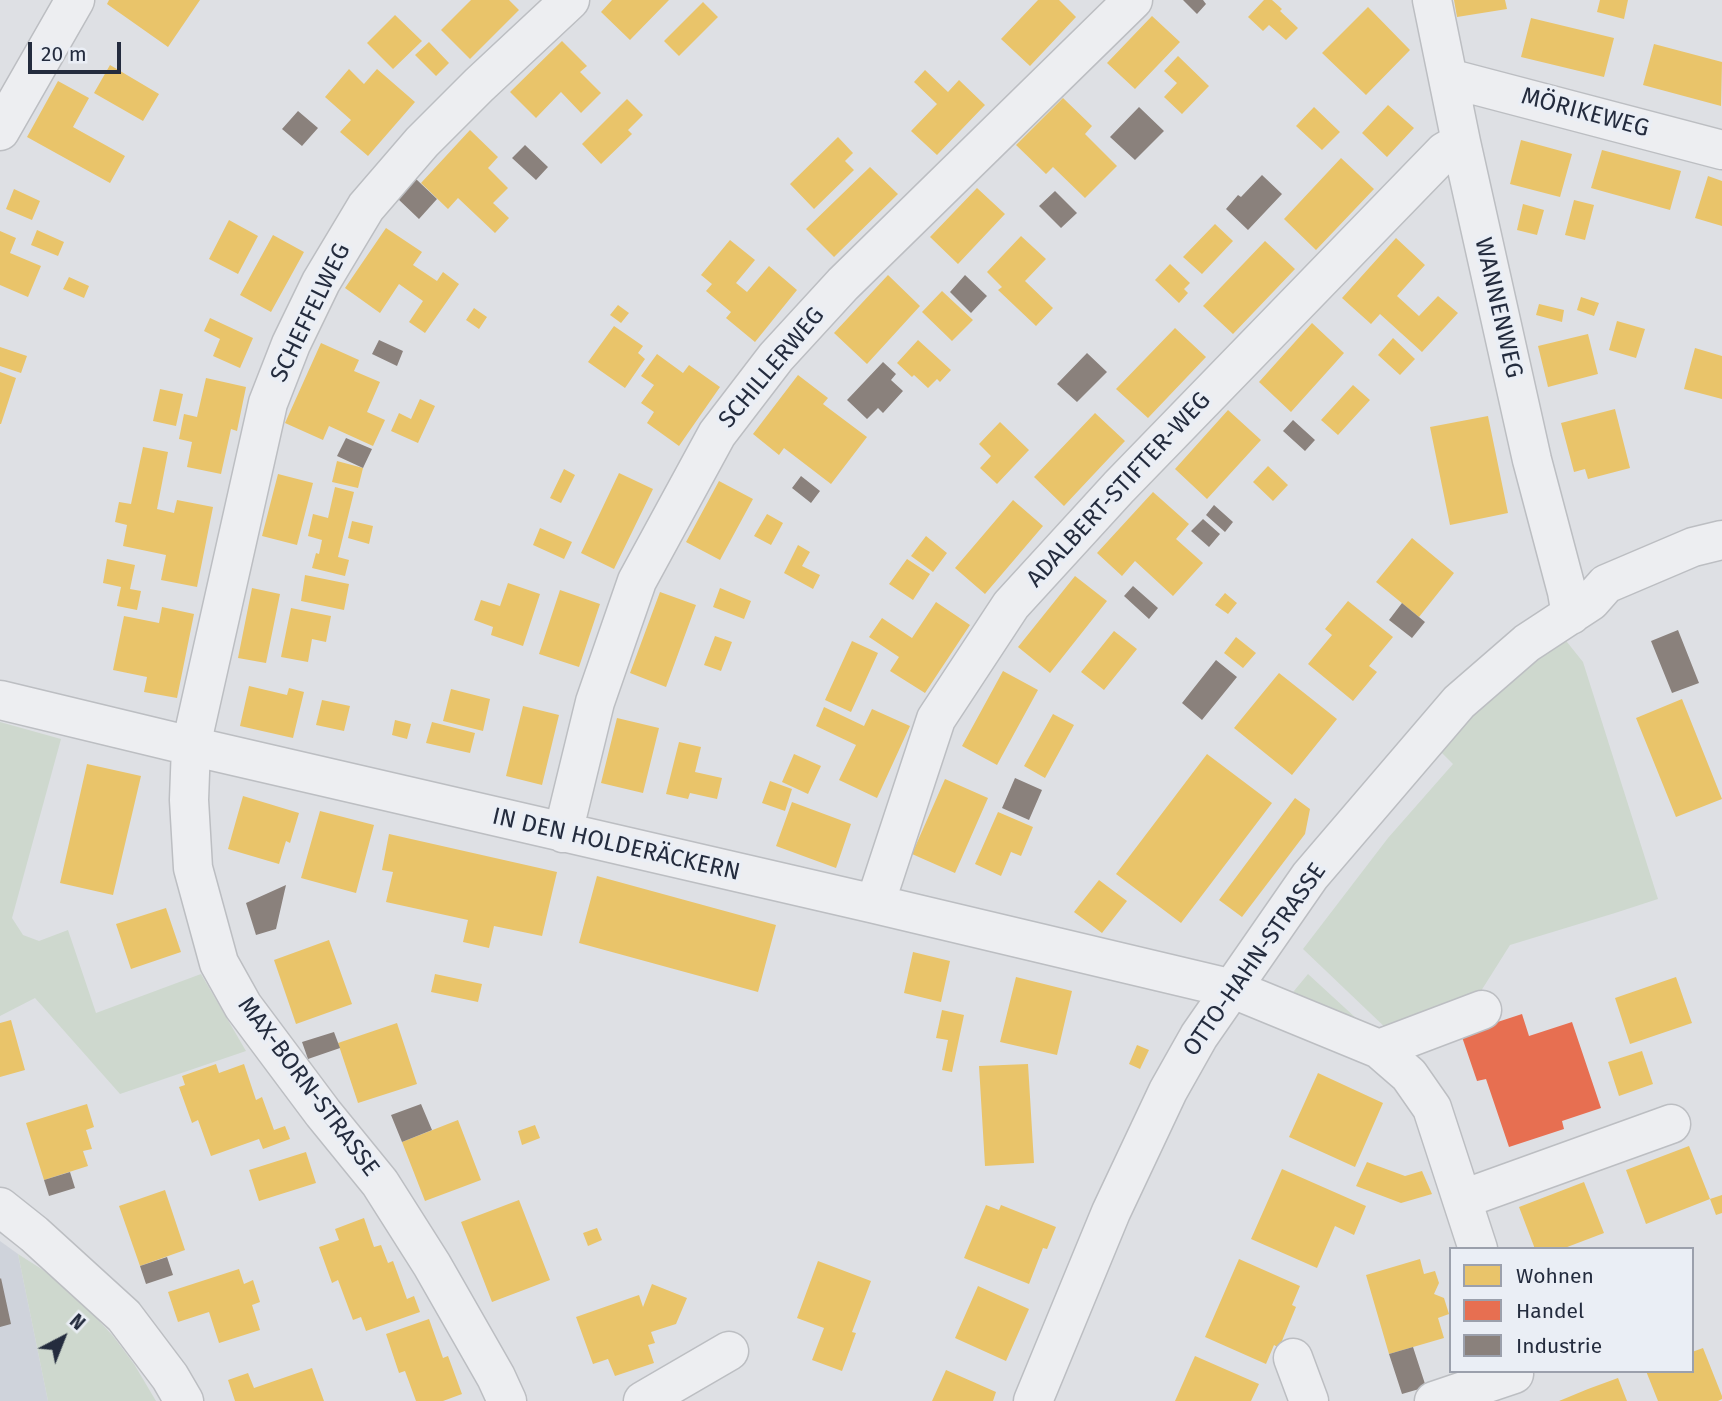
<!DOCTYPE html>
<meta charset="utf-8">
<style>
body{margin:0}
#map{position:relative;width:1722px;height:1401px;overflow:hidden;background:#dee0e4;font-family:"Fira Sans",sans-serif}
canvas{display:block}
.legend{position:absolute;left:1449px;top:1247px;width:245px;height:126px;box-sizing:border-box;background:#eaeef5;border:2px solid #9ba0ac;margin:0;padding:9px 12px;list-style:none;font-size:21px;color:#242c3e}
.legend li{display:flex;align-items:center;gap:14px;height:35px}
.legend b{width:35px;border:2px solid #9ba0ac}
.north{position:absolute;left:28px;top:1303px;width:70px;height:70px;-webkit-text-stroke:5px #eaeef5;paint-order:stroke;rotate:42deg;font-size:19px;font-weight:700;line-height:28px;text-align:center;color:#242c3e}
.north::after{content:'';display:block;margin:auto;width:24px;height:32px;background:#242c3e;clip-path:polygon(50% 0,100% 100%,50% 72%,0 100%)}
.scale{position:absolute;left:28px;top:42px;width:93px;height:32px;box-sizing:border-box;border:4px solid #242c3e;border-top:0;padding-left:9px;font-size:21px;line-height:24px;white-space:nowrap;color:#242c3e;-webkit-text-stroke:5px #eaeef5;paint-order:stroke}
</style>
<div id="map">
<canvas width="1722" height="1401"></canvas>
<ul class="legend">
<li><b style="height:19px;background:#e9c46a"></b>Wohnen</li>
<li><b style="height:19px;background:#e76f51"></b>Handel</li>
<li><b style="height:19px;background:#8a817c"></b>Industrie</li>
</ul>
<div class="north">N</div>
<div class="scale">20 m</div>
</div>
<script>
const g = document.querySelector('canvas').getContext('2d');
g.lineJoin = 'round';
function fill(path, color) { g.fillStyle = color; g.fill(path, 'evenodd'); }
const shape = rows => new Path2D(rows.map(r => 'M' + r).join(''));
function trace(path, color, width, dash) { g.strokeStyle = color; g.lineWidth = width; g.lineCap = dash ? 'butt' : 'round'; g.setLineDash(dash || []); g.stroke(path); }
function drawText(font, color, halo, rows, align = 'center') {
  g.font = font + ' "Fira Sans",sans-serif'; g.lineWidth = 7; g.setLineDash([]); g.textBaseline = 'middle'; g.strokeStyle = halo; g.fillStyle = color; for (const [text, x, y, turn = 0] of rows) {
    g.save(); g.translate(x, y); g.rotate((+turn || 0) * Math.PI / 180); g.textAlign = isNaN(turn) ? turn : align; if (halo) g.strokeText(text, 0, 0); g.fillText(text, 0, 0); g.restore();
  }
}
const built = shape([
 [0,1241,18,1254,48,1401,0,1401]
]);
const green = shape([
 [1563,637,1583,662,1658,899,1615,913,1510,945,1476,999,1390,1032,1303,949,1388,838,1453,764,1439,750,1480,708],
 [0,722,61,739,12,918,23,935,39,941,68,930,96,1013,201,974,246,1051,120,1094,35,998,0,1016],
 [1308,974,1357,1019,1289,997],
 [18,1254,40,1268,70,1290,91,1312,113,1336,134,1364,156,1401,48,1401]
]);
const homes = shape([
 [109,0,200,0,168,47,107,4],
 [471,0,509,0,519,10,470,59,441,30],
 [612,0,669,0,630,40,601,12],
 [1038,0,1059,0,1076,17,1030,66,1001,39],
 [1264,0,1272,0,1282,9,1280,11,1298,28,1286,40,1269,25,1263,31,1248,17],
 [1454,0,1505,0,1507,9,1457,17],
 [1600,0,1628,0,1624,19,1597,12],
 [703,2,718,17,679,56,664,41],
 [1368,7,1410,50,1366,95,1322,53],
 [395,15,422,41,393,69,367,43],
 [1152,16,1180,42,1135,89,1107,63],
 [1531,18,1614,38,1604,77,1521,57],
 [562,41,587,66,580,72,601,93,581,113,561,92,536,118,510,92],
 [429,42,449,63,436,76,415,55],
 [1654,44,1722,62,1721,106,1643,85],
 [1178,56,1209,86,1182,114,1164,97,1177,83,1164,71],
 [110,65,159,94,143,121,94,93],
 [349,69,364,84,377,69,415,102,368,156,340,132,351,120,325,97],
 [925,70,948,92,959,80,985,105,937,155,911,131,937,104,914,82],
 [58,81,89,98,73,127,125,156,110,183,27,137],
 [1063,98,1092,126,1085,134,1117,166,1085,198,1053,167,1046,174,1016,145],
 [627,99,643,115,628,130,632,134,601,164,582,144],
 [1388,105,1414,128,1387,157,1362,133],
 [1314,107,1340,132,1322,150,1296,126],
 [470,130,498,157,488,168,508,188,493,203,509,218,495,233,458,198,448,209,421,183],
 [838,137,853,153,845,161,854,170,814,209,790,184],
 [1521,140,1572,154,1560,197,1510,184],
 [1602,150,1681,171,1670,210,1591,188],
 [1341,158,1374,189,1316,250,1284,219],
 [870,167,898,194,834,257,806,229],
 [1708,176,1722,181,1722,226,1695,218],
 [977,188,1005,214,958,264,930,237],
 [14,189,40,201,32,220,6,209],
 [1574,200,1594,205,1585,240,1565,235],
 [1523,204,1544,210,1537,235,1517,230],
 [229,220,258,236,238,274,209,259],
 [1215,224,1233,241,1202,274,1183,257],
 [386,228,422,252,413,265,437,281,443,272,459,284,425,333,409,322,423,301,399,284,380,313,345,288],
 [37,230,64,242,58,256,31,245],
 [0,231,16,238,10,253,41,266,28,297,0,285],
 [273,235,304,252,271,312,240,295],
 [1021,236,1046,259,1025,281,1053,308,1036,326,998,290,1002,287,987,272],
 [1396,238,1425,265,1397,296,1419,316,1438,296,1458,313,1422,352,1380,314,1371,324,1342,298],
 [730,240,755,260,736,283,747,292,769,266,797,290,755,342,726,318,731,312,706,291,712,284,701,275],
 [1265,241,1295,269,1233,334,1203,306],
 [1170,264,1190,283,1184,289,1188,293,1179,303,1155,280],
 [888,275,920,306,867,364,834,333],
 [69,277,89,286,84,298,63,289],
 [942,291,973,320,952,341,922,312],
 [1581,297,1599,303,1594,316,1577,310],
 [1539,304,1564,310,1562,322,1536,315],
 [618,305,629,313,621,323,610,315],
 [474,308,487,317,479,329,466,320],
 [210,318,253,338,240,368,213,356,220,339,204,331],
 [1617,321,1645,329,1636,358,1609,350],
 [1312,323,1344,353,1291,412,1259,382],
 [614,326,643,346,638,353,645,359,625,388,588,362],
 [1175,328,1206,357,1148,418,1116,389],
 [1588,334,1598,374,1548,387,1538,346],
 [1393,338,1415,359,1400,375,1378,355],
 [918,340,951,370,940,382,937,379,928,388,914,375,912,377,897,363],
 [321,343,359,360,354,371,380,382,367,412,385,420,373,446,329,426,323,440,285,423],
 [0,347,27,356,21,373,0,366],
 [1695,348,1722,356,1722,399,1684,389],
 [657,354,683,373,689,365,720,387,679,446,647,423,654,412,641,403,654,385,641,376],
 [0,372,16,378,1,424,0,424],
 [798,375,828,398,823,404,867,437,831,484,784,448,779,455,753,434],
 [206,378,246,387,237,431,231,429,221,474,187,467,192,442,179,439,184,414,197,417],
 [1353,385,1370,400,1338,435,1321,420],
 [160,389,183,394,176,426,153,421],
 [420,399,435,406,418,443,391,431,399,413,411,419],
 [1615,409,1630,468,1588,479,1585,469,1574,472,1561,423],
 [1228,410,1261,440,1207,499,1175,469],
 [1095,413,1125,441,1064,506,1034,477],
 [1488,416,1508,513,1450,525,1430,427],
 [1000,422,1029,450,997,484,980,468,991,456,979,444],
 [143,447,168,452,157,509,174,513,177,500,213,507,197,587,161,580,166,555,123,546,127,525,115,522,119,502,131,504],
 [337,461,363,468,358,488,332,482],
 [1268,466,1288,485,1273,501,1253,482],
 [564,469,575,475,561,503,550,498],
 [619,473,653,489,614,569,581,553],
 [278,474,313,483,297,545,262,536],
 [719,481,753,499,720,560,686,542],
 [335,487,354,492,338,557,349,560,345,576,312,568,316,553,319,554,322,540,308,536,313,514,328,518],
 [1153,492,1189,524,1176,539,1203,563,1173,596,1135,561,1122,576,1097,553],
 [1013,500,1043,526,985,594,955,568],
 [767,514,783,523,771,545,754,536],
 [352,521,373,526,369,544,348,538],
 [540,528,572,542,564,559,533,545],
 [926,536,947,553,933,572,911,556],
 [1412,538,1454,573,1419,617,1376,582],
 [798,545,810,552,802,566,820,575,813,589,784,573],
 [107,559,135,565,130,589,141,591,137,610,117,606,121,587,103,583],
 [907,559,930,574,913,600,889,584],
 [305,575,349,584,344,610,301,601],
 [1075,576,1107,601,1050,673,1018,647],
 [508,583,540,594,523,646,491,635,493,627,474,620,481,600,500,606],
 [252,588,280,594,266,663,238,658],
 [720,588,751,601,744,619,713,607],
 [560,590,600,604,579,667,539,654],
 [660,592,696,605,666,687,630,673],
 [1225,593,1237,603,1228,614,1215,605],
 [1348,601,1393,637,1369,666,1377,672,1353,701,1308,664,1332,635,1325,629],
 [936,602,970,625,925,693,890,671,899,657,869,637,882,618,912,638],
 [162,607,194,614,177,698,144,692,147,677,113,670,124,616,159,623],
 [291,608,331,616,326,642,312,639,308,662,281,657],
 [1114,631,1137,649,1104,690,1081,672],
 [715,636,732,642,721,671,704,665],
 [1236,637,1256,653,1243,668,1224,653],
 [852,641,878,653,851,712,825,700],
 [1003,671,1038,690,997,765,962,746],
 [1279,673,1337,719,1292,775,1234,728],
 [249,686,287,695,289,688,304,692,293,738,240,726],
 [451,689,490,699,483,731,443,721],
 [1682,699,1722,799,1676,817,1636,718],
 [322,700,350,706,344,731,316,725],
 [523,706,559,715,542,785,506,776],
 [824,707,864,726,872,709,910,726,877,798,839,780,856,745,816,726],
 [1053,714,1074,725,1045,778,1024,766],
 [617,718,659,728,643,793,601,783],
 [395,720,411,724,407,739,392,735],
 [432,722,475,733,470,753,426,743],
 [679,742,701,747,695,772,722,778,717,799,690,793,688,799,666,794],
 [794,754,821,766,808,794,782,782],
 [1207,754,1272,803,1181,923,1116,874],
 [87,764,141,776,113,895,60,883],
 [945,779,988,798,955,873,912,854],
 [770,781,792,789,785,811,762,803],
 [243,796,299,813,290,843,286,841,279,864,228,849],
 [1295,798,1310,809,1305,834,1242,917,1219,900],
 [792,802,851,824,836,868,776,846],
 [320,811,374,825,356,893,301,878],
 [998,812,1033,827,1021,856,1011,852,1001,876,975,864],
 [389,834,557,872,542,936,494,926,489,948,463,942,468,920,386,902,393,872,382,870],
 [597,876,776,925,758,992,579,943],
 [1099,880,1127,901,1102,933,1074,912],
 [166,908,181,952,131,969,116,924],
 [329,940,352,1004,296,1024,274,960],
 [913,952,950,961,941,1002,904,993],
 [435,974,482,984,478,1002,431,992],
 [1016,977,1072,991,1057,1055,1000,1042],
 [1676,977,1692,1023,1630,1044,1615,998],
 [942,1010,964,1015,952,1072,942,1070,948,1040,936,1038],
 [11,1020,25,1070,0,1077,0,1023],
 [397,1023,417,1084,358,1103,338,1043],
 [1137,1045,1149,1050,1140,1069,1129,1064],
 [1642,1051,1653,1084,1619,1096,1608,1062],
 [216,1064,219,1073,244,1064,256,1100,262,1097,274,1130,285,1126,290,1139,263,1149,259,1139,211,1156,198,1120,192,1123,179,1087,185,1085,182,1076],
 [1028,1064,1034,1163,985,1166,979,1066],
 [1318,1073,1383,1103,1355,1167,1289,1137],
 [87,1104,94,1127,86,1130,92,1149,83,1151,88,1166,44,1180,26,1123],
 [458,1120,481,1180,425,1201,402,1142],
 [535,1125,540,1138,522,1145,518,1131],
 [1689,1146,1710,1199,1646,1224,1626,1170],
 [306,1152,316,1183,259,1201,249,1170],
 [1367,1162,1405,1176,1422,1171,1432,1194,1401,1203,1356,1186],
 [1282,1169,1366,1206,1354,1235,1335,1226,1317,1268,1251,1239],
 [1584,1182,1604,1233,1562,1249,1535,1249,1519,1207],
 [165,1190,185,1250,140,1266,119,1206],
 [1722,1195,1722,1213,1716,1215,1710,1199],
 [519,1200,550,1280,492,1302,461,1222],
 [986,1205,999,1210,1001,1205,1056,1227,1047,1249,1043,1248,1029,1284,964,1258],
 [364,1218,374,1247,381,1245,388,1263,393,1261,407,1299,414,1296,420,1312,366,1331,361,1317,353,1320,338,1280,332,1283,319,1247,339,1240,335,1229],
 [597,1228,602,1240,588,1246,583,1233],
 [1239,1259,1300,1286,1292,1305,1296,1307,1279,1348,1274,1345,1266,1364,1205,1337],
 [1420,1259,1424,1274,1435,1271,1439,1283,1434,1294,1444,1298,1449,1314,1438,1318,1444,1338,1389,1354,1366,1275],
 [818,1261,871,1281,852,1332,856,1333,842,1371,812,1360,824,1328,797,1318],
 [239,1269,244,1284,253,1280,260,1302,252,1305,260,1330,219,1343,209,1312,178,1322,168,1292],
 [652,1284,687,1298,676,1324,651,1332,655,1343,648,1345,654,1363,615,1376,608,1359,593,1364,576,1317,639,1295,643,1307],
 [978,1286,1029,1309,1006,1361,955,1338],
 [429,1319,443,1358,448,1356,462,1394,443,1401,416,1401,405,1371,399,1373,386,1334],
 [1703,1348,1722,1396,1722,1399,1718,1401,1658,1401,1646,1371,1692,1371,1692,1352],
 [1195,1356,1259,1384,1251,1401,1175,1401],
 [312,1368,324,1401,235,1401,228,1380,248,1373,254,1388],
 [946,1370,996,1392,993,1401,932,1401],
 [1618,1378,1627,1401,1559,1401,1588,1389]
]);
const shops = shape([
 [1522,1014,1529,1036,1572,1022,1601,1108,1562,1121,1564,1129,1509,1147,1486,1079,1477,1081,1461,1034]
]);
const industry = shape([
 [1183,0,1203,0,1206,4,1197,14],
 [1139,107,1164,131,1135,160,1110,137],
 [298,111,318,128,302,146,282,129],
 [525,145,548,167,536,180,512,158],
 [1262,175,1282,194,1248,230,1226,209,1238,195,1241,197],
 [416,179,437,199,419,219,397,198],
 [1055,191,1077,213,1061,228,1039,206],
 [965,275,987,296,971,313,950,292],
 [379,340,403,351,397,366,372,354],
 [1087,353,1107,372,1077,402,1057,384],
 [883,362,896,374,891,380,903,391,883,413,878,408,867,419,847,400],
 [1293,420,1315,440,1305,451,1283,431],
 [346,438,372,449,363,468,337,456],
 [801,476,820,491,811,503,792,488],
 [1214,505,1233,522,1225,532,1206,515],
 [1203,519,1220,534,1209,547,1191,531],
 [1133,586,1158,608,1149,619,1124,596],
 [1402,603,1425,622,1412,638,1389,620],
 [1678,630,1699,683,1672,693,1651,641],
 [1216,660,1237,677,1202,720,1182,703],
 [1015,778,1042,790,1029,820,1002,808],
 [286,885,276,929,256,935,246,903],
 [334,1032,340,1048,308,1059,302,1042],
 [421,1104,432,1130,402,1142,391,1115],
 [70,1172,75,1188,49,1196,44,1180],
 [167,1257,173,1275,146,1284,140,1266],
 [1,1278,11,1324,0,1327,0,1279],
 [1413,1347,1426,1387,1402,1394,1389,1354]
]);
const minor = shape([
 [1432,0,1461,142,1532,460,1567,592,1571,615],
 [1448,78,1722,150],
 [0,131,75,0],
 [0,700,191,746,875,904,1233,989,1379,1049,1409,1075,1432,1108,1478,1249],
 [563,833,595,702,637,581,717,434,776,357,843,284,1133,0],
 [875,904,936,719,1011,605,1119,487,1444,152,1461,142],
 [1379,1049,1482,1010],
 [1463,1199,1671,1124],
 [0,1207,34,1234,124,1316,170,1377,184,1401],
 [1293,1358,1309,1401],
 [507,1401,496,1377,432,1265,380,1183,323,1113,243,1006,219,963,193,868,189,800,191,746,268,403,291,344,321,282,366,207,422,142,479,85,570,0],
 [643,1401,729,1351],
 [1033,1401,1111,1212,1168,1091,1199,1036,1310,876,1459,702,1527,643,1591,601,1606,584,1693,547,1722,540],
 [1434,1401,1514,1374]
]);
const streetNames = [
 ["MÖRIKEWEG",1585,113,15],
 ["WANNENWEG",1498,308,77],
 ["SCHEFFELWEG",311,313,-64],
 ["SCHILLERWEG",772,368,-50],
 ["ADALBERT-STIFTER-WEG",1119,490,-47],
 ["IN DEN HOLDERÄCKERN",616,845,13],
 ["OTTO-HAHN-STRASSE",1255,960,-55],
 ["MAX-BORN-STRASSE",308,1087,53]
];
fill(built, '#cfd3db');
fill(green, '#ced8ce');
fill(homes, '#e9c46a');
fill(shops, '#e76f51');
fill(industry, '#8a817c');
trace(minor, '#bcbec2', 41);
trace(minor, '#edeef1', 38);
drawText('24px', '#242c3e', '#eaeef5', streetNames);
</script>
